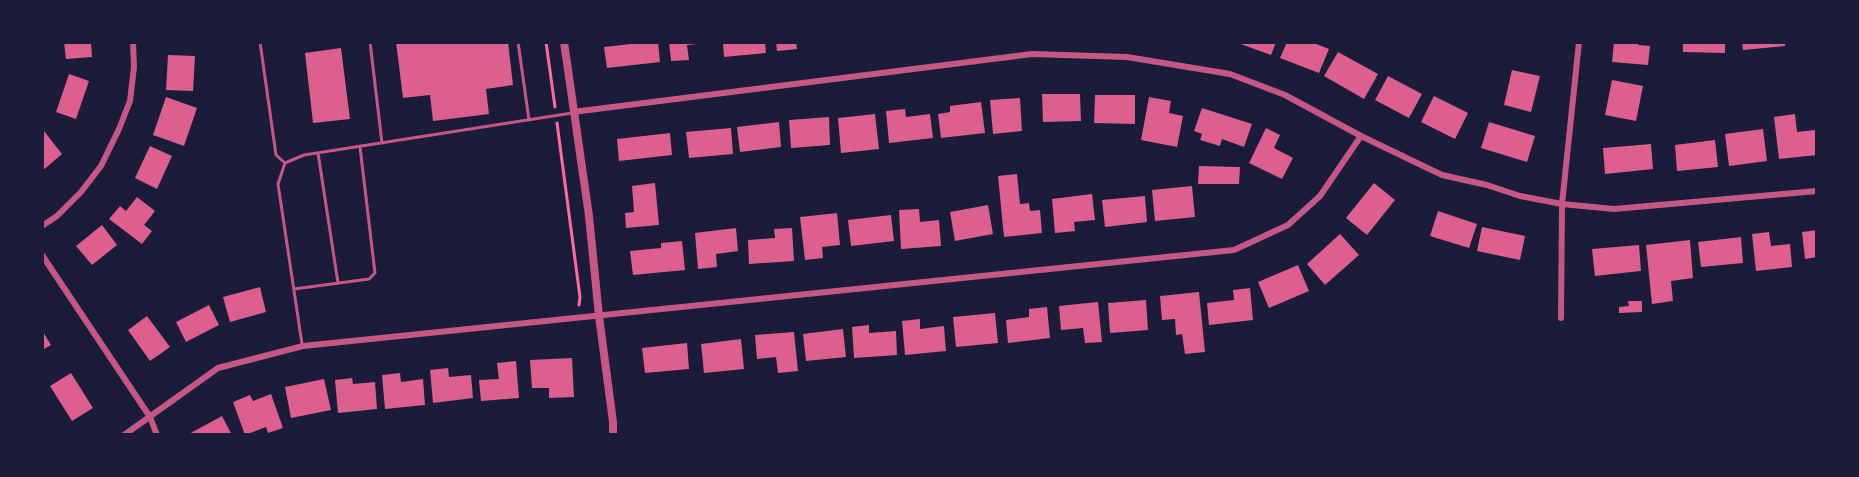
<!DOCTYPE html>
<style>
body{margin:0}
#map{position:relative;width:1859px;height:477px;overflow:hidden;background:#1b1b3a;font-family:"Work Sans",sans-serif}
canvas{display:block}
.frame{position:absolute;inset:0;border:44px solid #1b1b3a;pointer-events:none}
</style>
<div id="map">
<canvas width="1859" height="477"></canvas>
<div class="frame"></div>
</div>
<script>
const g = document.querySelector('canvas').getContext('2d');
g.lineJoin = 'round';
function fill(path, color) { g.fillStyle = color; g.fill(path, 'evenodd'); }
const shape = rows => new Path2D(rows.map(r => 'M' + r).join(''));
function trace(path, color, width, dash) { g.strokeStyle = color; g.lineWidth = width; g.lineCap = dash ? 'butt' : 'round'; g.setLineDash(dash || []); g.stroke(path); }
const building = shape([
 [64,42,91,42,92,57,66,59],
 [396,42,508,42,513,85,486,89,489,114,433,121,430,95,403,98],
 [649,42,658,42,660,62,607,68,604,47],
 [669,42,698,42,698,44,687,45,689,60,671,61],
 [723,42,765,42,766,53,724,57],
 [776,42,796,42,797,49,777,51],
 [1235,42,1276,42,1271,55],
 [1287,42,1311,42,1329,49,1319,73,1280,58],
 [1614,42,1639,42,1638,45,1650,46,1648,65,1612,62],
 [1683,42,1725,42,1725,53,1683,52],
 [1742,42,1785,42,1785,46,1743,50],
 [341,48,350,119,313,123,305,53],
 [1338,52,1378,74,1364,99,1324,76],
 [168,55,195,56,193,91,166,90],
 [1512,70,1540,76,1531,112,1504,105],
 [69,74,89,81,76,119,56,112],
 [1388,76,1422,94,1409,118,1375,100],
 [1612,80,1643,86,1636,121,1605,115],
 [1042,94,1080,94,1081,121,1043,122],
 [1095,95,1135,95,1135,124,1094,123],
 [1434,96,1468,113,1455,139,1421,122],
 [166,97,197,108,184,146,153,135],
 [1149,97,1171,101,1169,113,1183,116,1177,147,1141,140],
 [1020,98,1022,131,993,134,990,100],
 [981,102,985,133,941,138,938,114,950,112,950,106],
 [1202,108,1252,124,1244,147,1222,139,1220,146,1200,140,1202,134,1194,131],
 [905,109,906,117,930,114,933,138,889,143,886,111],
 [875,114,879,149,841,153,838,118],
 [1795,114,1797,132,1815,130,1817,155,1779,159,1774,117],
 [829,117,830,145,791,148,789,120],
 [779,122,781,147,740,152,737,127],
 [1489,122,1535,136,1527,162,1481,148],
 [731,128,733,154,689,158,686,132],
 [1266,128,1280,135,1274,148,1293,158,1282,179,1249,163],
 [1763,129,1767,161,1729,166,1725,134],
 [44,131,62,154,42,171,42,133],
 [670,133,672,155,619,161,617,139],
 [1715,140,1718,167,1677,171,1675,145],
 [1651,144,1653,169,1605,174,1603,148],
 [150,146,172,156,157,189,135,178],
 [1199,166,1240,167,1239,184,1198,184],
 [1017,174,1020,204,1029,203,1030,211,1040,210,1042,233,1004,237,998,176],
 [655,183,659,225,626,228,625,213,634,212,632,186],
 [1374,183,1395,200,1367,235,1346,218],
 [1192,186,1195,217,1155,221,1152,190],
 [1092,194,1095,220,1074,222,1075,231,1055,233,1052,199],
 [1145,196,1147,222,1105,227,1102,200],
 [137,197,155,211,144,225,152,231,142,244,109,219,120,206,126,211],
 [988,205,993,234,955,241,950,212],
 [919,209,920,222,939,220,941,246,901,249,899,210],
 [1438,211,1477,224,1469,248,1430,236],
 [837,213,840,245,822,247,823,258,805,260,800,217],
 [891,215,894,241,851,246,848,220],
 [102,225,117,245,92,265,76,246],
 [1482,227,1525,236,1520,260,1477,251],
 [736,228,738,251,716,254,717,267,698,269,695,233],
 [792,228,794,261,749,264,748,240,775,238,774,229],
 [1817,230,1817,257,1805,259,1802,232],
 [1769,232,1771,246,1790,244,1792,267,1756,271,1752,234],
 [1340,234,1359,255,1325,285,1307,264],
 [1741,237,1743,263,1701,267,1698,242],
 [1690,240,1693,278,1671,281,1673,301,1652,304,1646,245],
 [682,241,685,270,633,275,630,251,661,248,661,243],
 [1639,245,1641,271,1595,276,1592,249],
 [1298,265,1309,291,1269,308,1258,282],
 [260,287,266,312,230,322,223,297],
 [1250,288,1253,320,1209,325,1207,303,1234,300,1233,290],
 [1199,292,1205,352,1185,354,1182,334,1176,335,1175,319,1162,320,1160,296],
 [1146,300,1148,330,1110,333,1108,303],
 [1628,301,1642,301,1642,312,1619,313,1619,307,1629,306],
 [1098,302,1102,342,1085,343,1083,328,1061,330,1059,306],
 [209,305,219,325,186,342,176,322],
 [1047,307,1050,338,1008,343,1006,320,1029,317,1029,309],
 [995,313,998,343,956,347,953,317],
 [147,316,170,347,150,361,128,330],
 [920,319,920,329,944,326,946,351,905,355,902,321],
 [869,325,869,333,896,331,897,355,854,358,852,327],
 [843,329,846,357,806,361,803,334],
 [42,330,51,345,42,350],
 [794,332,798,371,778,373,776,357,757,359,755,335],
 [741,339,744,369,704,373,701,344],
 [687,343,689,369,645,373,642,348],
 [572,358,574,397,549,398,549,388,532,388,530,360],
 [516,361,519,398,481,401,479,380,499,379,497,363],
 [448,368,449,377,471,375,473,398,433,403,430,370],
 [71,373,93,408,72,421,50,386],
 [400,373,401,382,423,379,425,405,385,409,382,375],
 [352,378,353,384,375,382,377,409,338,413,335,380],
 [324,379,331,410,291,418,285,387],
 [271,394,283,428,268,433,266,427,245,435,233,402,250,395,253,401],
 [222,416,232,435,187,435]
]);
const path = shape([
 [546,42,555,107],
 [557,123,580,297,579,305]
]);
const service = shape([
 [260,42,276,155,285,163],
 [370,42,382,143],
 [518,42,529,120],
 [318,153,338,283],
 [294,289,369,279,375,273,360,147],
 [302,344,278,184,285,163,304,155,572,113]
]);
const minor = shape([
 [573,112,1032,54,1127,57,1230,74,1285,95,1361,136,1442,175,1487,185,1520,196,1562,204,1614,209,1817,191],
 [42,226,57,216,81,192,101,166,119,129,130,101,134,67,133,42],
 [42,255,150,417,157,435],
 [1561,318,1562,204,1579,42],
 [124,435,218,368,303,346,1234,250,1288,225,1320,196,1361,136]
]);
const tertiary = shape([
 [564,42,589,216,599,316,613,422,613,435]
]);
fill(building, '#dd5f8e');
trace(path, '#ff6b9d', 3);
trace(service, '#c65784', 3);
trace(minor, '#c65784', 6);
trace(tertiary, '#c65784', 8);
</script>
